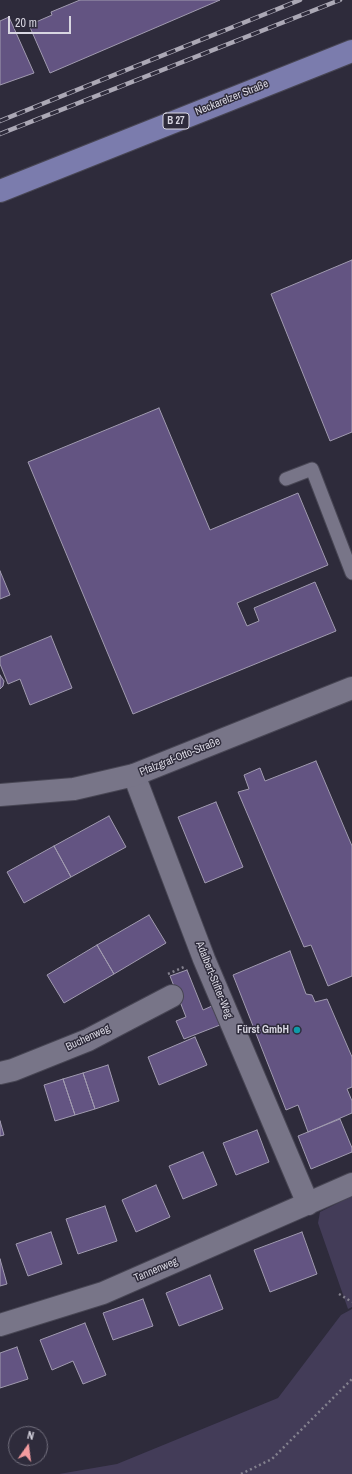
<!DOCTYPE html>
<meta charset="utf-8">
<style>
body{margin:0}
#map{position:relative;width:352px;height:1474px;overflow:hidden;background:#2e2b3b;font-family:"Archivo Narrow",sans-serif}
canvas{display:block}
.north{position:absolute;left:8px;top:1426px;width:40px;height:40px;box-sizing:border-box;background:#2e2b3b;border:1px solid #726f7d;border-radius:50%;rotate:14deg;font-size:11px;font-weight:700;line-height:16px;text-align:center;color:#d8d6e1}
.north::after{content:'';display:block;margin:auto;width:14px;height:18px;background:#f49b9f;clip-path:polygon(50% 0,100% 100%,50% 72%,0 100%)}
.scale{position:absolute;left:8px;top:16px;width:63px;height:18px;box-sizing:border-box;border:2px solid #d8d6e1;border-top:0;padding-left:5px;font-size:12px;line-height:14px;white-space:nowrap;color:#d8d6e1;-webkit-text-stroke:3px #2e2b3b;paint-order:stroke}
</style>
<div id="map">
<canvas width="352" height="1474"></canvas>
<div class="north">N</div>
<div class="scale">20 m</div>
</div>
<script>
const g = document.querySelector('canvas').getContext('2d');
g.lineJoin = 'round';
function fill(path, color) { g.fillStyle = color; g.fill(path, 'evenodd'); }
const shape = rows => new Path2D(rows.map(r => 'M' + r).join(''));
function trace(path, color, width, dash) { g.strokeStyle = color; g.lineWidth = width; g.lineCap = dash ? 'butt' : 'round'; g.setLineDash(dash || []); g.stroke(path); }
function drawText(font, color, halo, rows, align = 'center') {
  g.font = font + ' "Archivo Narrow",sans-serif'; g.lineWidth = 3; g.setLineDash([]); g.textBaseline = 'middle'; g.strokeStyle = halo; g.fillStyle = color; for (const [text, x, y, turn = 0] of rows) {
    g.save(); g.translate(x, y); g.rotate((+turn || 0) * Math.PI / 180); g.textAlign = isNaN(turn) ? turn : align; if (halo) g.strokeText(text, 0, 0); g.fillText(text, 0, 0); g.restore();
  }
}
const green = shape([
 [352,1196,352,1307,348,1309,318,1223,320,1212],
 [352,1309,352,1474,59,1474,117,1464,278,1398,341,1315]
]);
const building = shape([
 [80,0,220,0,50,73,29,25,52,15,51,12,80,0],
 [9,17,34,73,0,85,0,21,9,17],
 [352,260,352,432,330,441,271,294,352,260],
 [159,408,210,530,298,493,328,565,237,603,247,626,259,621,254,608,315,582,336,631,133,714,28,462,159,408],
 [0,571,10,595,0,599,0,571],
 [51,636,72,688,30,705,20,679,8,684,0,664,0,657,51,636],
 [0,675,4,681,3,686,0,689,0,675],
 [316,761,352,846,352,976,328,986,311,945,304,947,238,792,249,789,244,775,260,768,265,781,316,761],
 [216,802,243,867,205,883,178,817,216,802],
 [109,816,126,847,71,877,54,846,109,816],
 [54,846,71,877,24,903,7,872,54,846],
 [149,915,166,943,114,974,97,945,149,915],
 [97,945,114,974,64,1003,47,975,97,945],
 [290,951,306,994,312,995,315,1002,327,999,352,1057,352,1087,347,1089,352,1101,352,1113,308,1132,298,1105,286,1110,233,975,290,951],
 [187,970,203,1010,212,1006,220,1025,184,1039,176,1021,186,1017,170,976,187,970],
 [195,1037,207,1065,159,1085,148,1057,195,1037],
 [108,1065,119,1101,95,1109,83,1073,108,1065],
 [83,1073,95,1109,75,1115,63,1079,83,1073],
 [63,1079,75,1115,55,1121,44,1085,63,1079],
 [340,1119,352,1148,352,1152,311,1169,298,1136,340,1119],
 [0,1121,4,1135,0,1136,0,1121],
 [257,1130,269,1162,236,1175,223,1143,257,1130],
 [203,1152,217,1185,183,1199,169,1166,203,1152],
 [156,1185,170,1217,136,1232,122,1200,156,1185],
 [105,1206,117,1241,78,1254,66,1219,105,1206],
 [51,1232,62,1264,28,1276,16,1244,51,1232],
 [302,1232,317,1274,270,1292,254,1250,302,1232],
 [0,1259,7,1284,0,1286,0,1259],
 [210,1275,223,1309,179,1326,166,1293,210,1275],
 [143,1299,153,1326,113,1340,103,1313,143,1299],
 [85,1323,106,1375,83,1384,73,1361,52,1370,40,1340,85,1323],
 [17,1347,28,1379,0,1388,0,1353,17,1347]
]);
const path = shape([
 [168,974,184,967],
 [339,1294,352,1302],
 [241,1474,272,1459,352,1379]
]);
const service = shape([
 [286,479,312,469,352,573]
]);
const minor = shape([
 [134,775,204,959,308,1204],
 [0,1073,13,1070,88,1040,172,996],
 [0,1325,103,1293,352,1184]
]);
const tertiary = shape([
 [0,795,74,789,134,775,352,688]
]);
const primary = shape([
 [0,191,352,51]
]);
const rail = shape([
 [0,121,300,0],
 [0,134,340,0]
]);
const markers = [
 [297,1030,4,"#0f9aa8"]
];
const shields = [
 [176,121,26]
];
const shieldNames = [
 ["B 27",176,121]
];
const streetNames = [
 ["Neckarelzer Straße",232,98,-22],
 ["Pfalzgraf-Otto-Straße",180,757,-22],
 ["Adalbert-Stifter-Weg",214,980,68],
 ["Buchenweg",88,1038,-25],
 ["Tannenweg",156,1270,-23]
];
const poiNames = [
 ["Fürst GmbH",289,1030]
];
fill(green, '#433c58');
fill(building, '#635482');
trace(building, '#a19bb0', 1);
trace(service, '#484654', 15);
trace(minor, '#484654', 24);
trace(tertiary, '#484654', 24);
trace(primary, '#484654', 24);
trace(path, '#83808e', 2.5, [2, 3]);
trace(service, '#787588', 13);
trace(minor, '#787588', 22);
trace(tertiary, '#787588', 22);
trace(primary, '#7b7cad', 22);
trace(rail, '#aba8b5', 4.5);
trace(rail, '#2e2b3b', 3, [9]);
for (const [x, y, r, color] of markers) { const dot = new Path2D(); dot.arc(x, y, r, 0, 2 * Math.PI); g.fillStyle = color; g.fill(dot); trace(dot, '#2e2b3b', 1.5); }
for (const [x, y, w] of shields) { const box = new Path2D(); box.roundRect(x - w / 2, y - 8, w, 16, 3); g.fillStyle = '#2e2b3b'; g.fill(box); trace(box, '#d8d6e1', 1); }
drawText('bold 10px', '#d8d6e1', null, shieldNames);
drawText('11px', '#d8d6e1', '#2e2b3b', streetNames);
drawText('bold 11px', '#d8d6e1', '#2e2b3b', poiNames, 'right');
</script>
